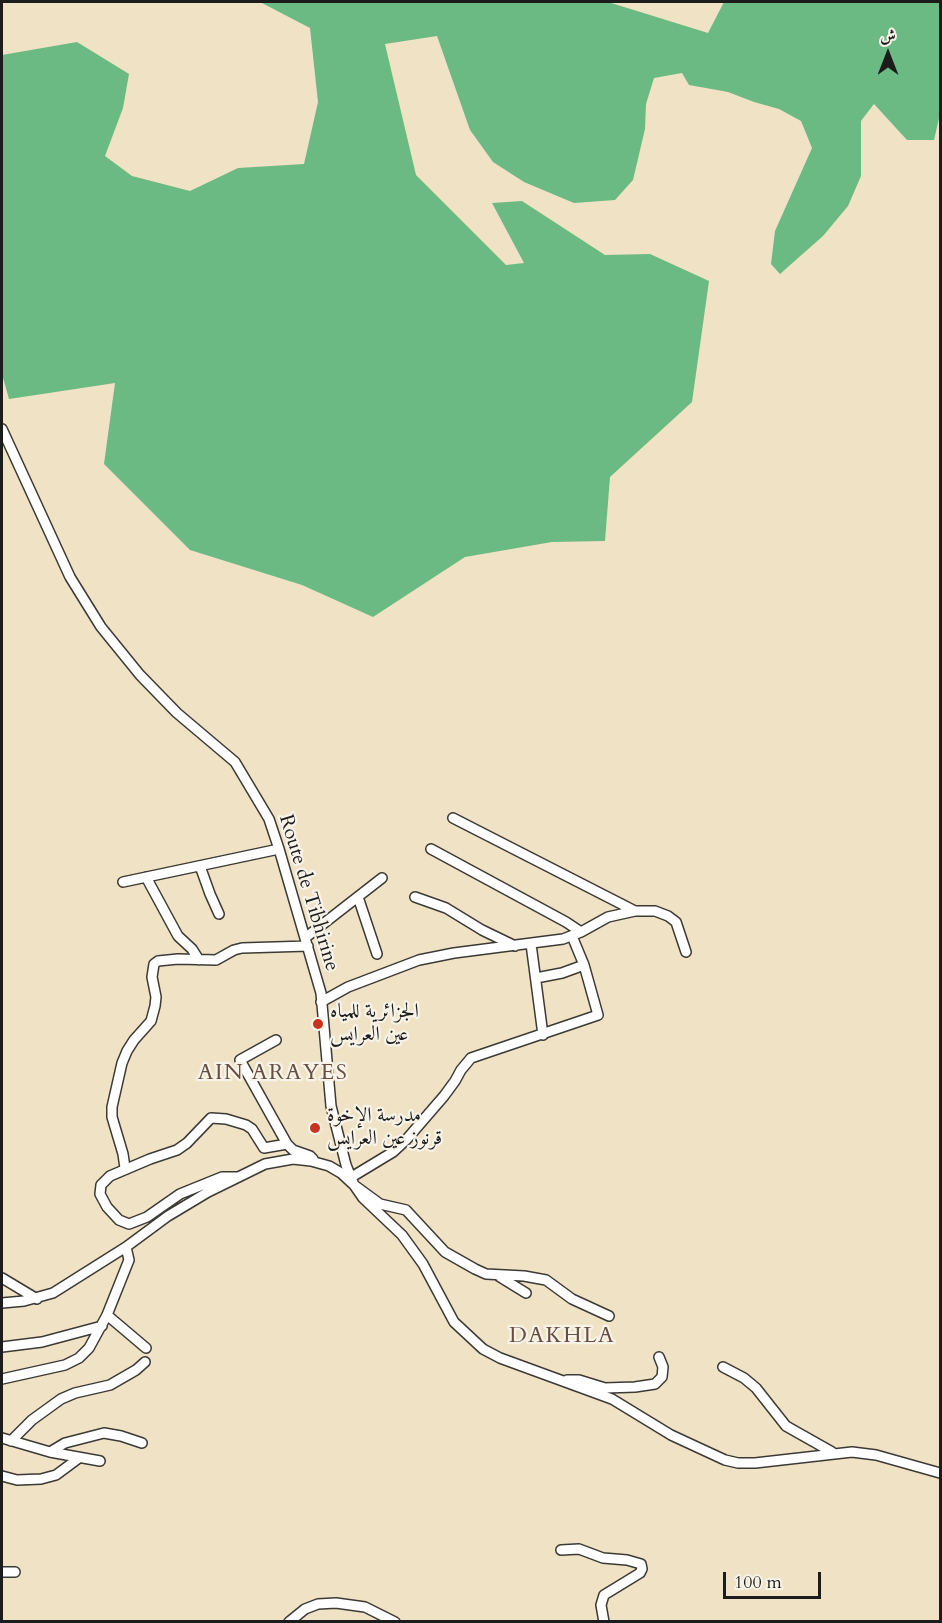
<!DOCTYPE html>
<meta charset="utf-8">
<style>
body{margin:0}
#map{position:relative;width:942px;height:1623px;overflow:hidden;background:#f0e2c5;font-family:Cardo,Amiri,serif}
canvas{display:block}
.frame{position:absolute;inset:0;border:3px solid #1c1c1c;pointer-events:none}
.north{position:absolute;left:858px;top:24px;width:60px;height:60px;-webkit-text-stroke:4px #f7f3e8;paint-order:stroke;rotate:0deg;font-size:16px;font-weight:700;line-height:24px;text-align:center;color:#1c1c1c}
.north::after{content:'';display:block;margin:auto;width:21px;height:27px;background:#1c1c1c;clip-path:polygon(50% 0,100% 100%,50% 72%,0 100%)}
.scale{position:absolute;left:723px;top:1572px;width:98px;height:27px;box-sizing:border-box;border:3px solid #1c1c1c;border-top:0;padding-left:8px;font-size:18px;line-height:21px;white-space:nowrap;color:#1c1c1c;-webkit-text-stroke:4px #f7f3e8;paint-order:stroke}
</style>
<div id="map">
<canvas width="942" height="1623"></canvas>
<div class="frame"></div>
<div class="north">ش</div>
<div class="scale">100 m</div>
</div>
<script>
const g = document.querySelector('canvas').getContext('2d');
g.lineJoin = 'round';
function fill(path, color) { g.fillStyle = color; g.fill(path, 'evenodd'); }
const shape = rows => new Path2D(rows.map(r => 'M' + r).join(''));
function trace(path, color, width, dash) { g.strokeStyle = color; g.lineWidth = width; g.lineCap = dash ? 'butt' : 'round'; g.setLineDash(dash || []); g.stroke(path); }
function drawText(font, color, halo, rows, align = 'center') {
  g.font = font + ' Cardo,Amiri,serif'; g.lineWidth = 4.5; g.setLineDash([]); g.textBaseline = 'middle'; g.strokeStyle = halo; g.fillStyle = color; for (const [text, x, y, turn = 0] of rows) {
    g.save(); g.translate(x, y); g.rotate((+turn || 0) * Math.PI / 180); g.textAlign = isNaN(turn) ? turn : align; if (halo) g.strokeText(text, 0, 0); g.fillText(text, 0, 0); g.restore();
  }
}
const forest = shape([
 [260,2,608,2,708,33,724,2,940,2,940,114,934,140,907,140,874,104,861,121,861,176,848,206,823,236,780,274,771,264,775,231,812,148,801,121,779,109,754,102,728,92,689,85,682,73,654,78,646,104,645,129,633,180,615,200,574,203,524,182,493,162,470,130,437,36,385,44,416,175,506,265,524,263,492,203,522,201,605,255,650,254,709,281,692,402,610,477,605,541,552,542,465,557,373,617,302,585,190,550,104,464,115,383,9,399,2,374,2,55,77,42,129,74,123,108,105,156,132,176,190,191,238,168,304,164,318,102,310,28]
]);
const minor = shape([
 [2,429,70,577,101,627,140,675,177,713,235,762,269,819,279,849,321,993,331,1106,346,1165,354,1185,363,1198,402,1235,423,1264,454,1322,483,1349,500,1358,612,1399,671,1435,725,1460,738,1463,755,1463,852,1452,876,1455,940,1473],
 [453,818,635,911],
 [431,849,566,922,581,932],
 [200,866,210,894,219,914],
 [146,877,178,936,192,949,199,960],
 [123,882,279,849],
 [358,897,377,954],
 [415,897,446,908,482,930,515,946],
 [305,938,382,878],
 [531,944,543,1035],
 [536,978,562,973,584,965],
 [321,1002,348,987,419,960,454,953,563,939,581,932,608,917,635,911,655,911,668,916,676,922,686,952],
 [276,1040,240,1060,287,1144,293,1150,310,1156,313,1159],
 [125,1168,123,1154,112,1117,112,1107,122,1063,127,1051,134,1040,151,1021,155,1006,156,997,152,977,154,964,158,961,178,959,216,960,234,950,242,948,308,946],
 [237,1177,222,1177,180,1194,147,1217,129,1224,119,1220,107,1207,100,1194,101,1185,110,1176,150,1159,177,1150,187,1143,211,1118,226,1119,246,1125,252,1129,264,1148,287,1144],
 [350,1178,393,1152,406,1140,444,1096,455,1081,461,1070,471,1058,598,1015,584,965,572,936],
 [500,1277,526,1293],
 [2,1278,37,1299],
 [2,1303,24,1301,53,1293,126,1247,168,1216,208,1192,265,1164,293,1159,311,1161,329,1166,341,1173,354,1185,380,1204,406,1210,445,1252,475,1269,486,1274,524,1276,546,1280,572,1299,609,1316],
 [107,1315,146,1348],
 [2,1347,42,1342,102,1326],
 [723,1367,744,1378,756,1388,786,1426,832,1452],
 [2,1379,65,1365,79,1358,89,1348,107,1315,129,1260,126,1247],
 [567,1380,579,1380,605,1388,635,1387,655,1384,662,1377,663,1367,659,1357],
 [2,1438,50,1452,100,1461],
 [11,1441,32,1420,61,1399,75,1393,110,1385,136,1370,145,1362],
 [50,1452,65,1443,104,1433,121,1436,142,1443],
 [2,1476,17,1480,41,1479,56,1475,79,1458],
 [561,1550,579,1549,603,1558,627,1560,641,1564,642,1569,640,1573,604,1595,601,1605,604,1622],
 [2,1572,15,1572],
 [289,1622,305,1609,318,1604,336,1603,365,1607,395,1622]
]);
const markers = [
 [318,1024,6,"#c8321e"],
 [315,1128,6,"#c8321e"]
];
const streetNames = [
 ["Route de Tibhirine",308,893,73]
];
const poiNames = [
 ["الجزائرية للمياه",330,1012],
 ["عين العرايس",330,1035],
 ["مدرسة الإخوة",327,1116],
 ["قرنوز عين العرايس",327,1139]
];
const quarterNames = [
 ["AIN ARAYES",273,1074],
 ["DAKHLA",562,1337]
];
fill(forest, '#6bba84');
trace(minor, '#3c3a35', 12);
trace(minor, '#fff', 9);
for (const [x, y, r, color] of markers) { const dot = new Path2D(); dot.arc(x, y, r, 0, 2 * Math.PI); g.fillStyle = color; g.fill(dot); trace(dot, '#f7f3e8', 2); }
drawText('20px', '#1c1c1c', '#f7f3e8', streetNames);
drawText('20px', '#1c1c1c', '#f7f3e8', poiNames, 'left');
g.letterSpacing = '1.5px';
drawText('22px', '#684e42', '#f7f3e8', quarterNames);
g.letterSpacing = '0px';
</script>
